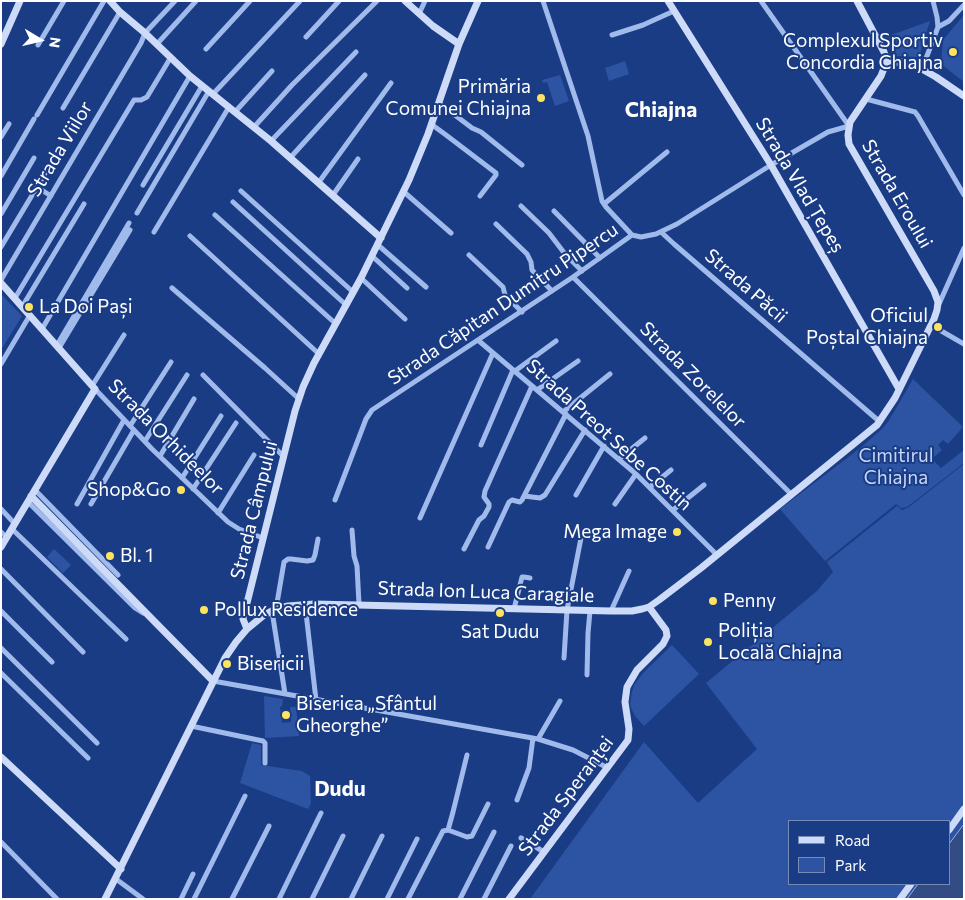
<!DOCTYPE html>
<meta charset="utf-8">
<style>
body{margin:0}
#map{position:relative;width:965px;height:900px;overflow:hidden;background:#1a3c85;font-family:Commissioner,sans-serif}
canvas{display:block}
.frame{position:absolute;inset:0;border:2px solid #fff;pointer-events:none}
.legend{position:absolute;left:788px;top:820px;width:162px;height:65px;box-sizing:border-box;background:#1a3c85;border:1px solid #768ab6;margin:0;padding:6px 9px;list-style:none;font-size:15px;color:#fff}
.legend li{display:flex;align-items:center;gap:10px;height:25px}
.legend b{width:25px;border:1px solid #768ab6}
.north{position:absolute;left:15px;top:15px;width:50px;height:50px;-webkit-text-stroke:4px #1a3c85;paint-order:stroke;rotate:99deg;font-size:14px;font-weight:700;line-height:20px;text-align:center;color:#fff}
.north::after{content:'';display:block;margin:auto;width:18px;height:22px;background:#fff;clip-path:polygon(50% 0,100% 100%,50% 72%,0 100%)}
</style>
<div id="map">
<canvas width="965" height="900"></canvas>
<div class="frame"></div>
<ul class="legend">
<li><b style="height:6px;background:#cddbf8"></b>Road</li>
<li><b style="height:14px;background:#2d54a3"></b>Park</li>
</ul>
<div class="north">N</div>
</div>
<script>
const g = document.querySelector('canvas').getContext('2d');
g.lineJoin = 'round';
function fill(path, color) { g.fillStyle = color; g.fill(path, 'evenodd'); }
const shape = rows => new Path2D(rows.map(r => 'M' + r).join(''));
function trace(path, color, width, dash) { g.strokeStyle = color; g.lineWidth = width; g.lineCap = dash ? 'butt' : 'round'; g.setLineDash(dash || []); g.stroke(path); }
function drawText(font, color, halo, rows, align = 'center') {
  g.font = font + ' Commissioner,sans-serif'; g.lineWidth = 4; g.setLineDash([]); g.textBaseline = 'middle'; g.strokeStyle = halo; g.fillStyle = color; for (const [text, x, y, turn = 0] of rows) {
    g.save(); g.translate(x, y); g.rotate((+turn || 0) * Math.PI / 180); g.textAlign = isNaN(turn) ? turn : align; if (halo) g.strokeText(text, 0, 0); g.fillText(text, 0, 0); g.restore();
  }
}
const green = shape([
 [964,15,964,82,941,64,943,40],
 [930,21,920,54,917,57,894,56,883,38],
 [625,61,629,74,609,81,605,68],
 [560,75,569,101,555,106,547,82,543,83,542,80],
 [1,294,22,316,1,350],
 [913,379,963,427,948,444,943,440,938,445,942,450,932,459,941,468,964,450,964,463,907,507,901,508,896,504,825,561,780,509,859,449,882,429,888,422],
 [964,464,964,824,949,844,949,821,789,821,789,884,918,884,907,899,530,899,644,742,698,803,757,749,706,683,817,591,833,572,827,562,897,506,902,510,909,507],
 [54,549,71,565,63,573,47,557],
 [672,645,699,674,644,726,635,716,632,710,630,704,632,692,634,685,644,672],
 [264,696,283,699,282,706,280,707,282,723,291,722,290,707,296,707,299,736,265,738],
 [252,743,261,745,261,765,302,771,310,776,311,803,308,809,240,783]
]);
const water = shape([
 [964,824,964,899,907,899,918,884,949,884,949,844,964,824]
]);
const street = shape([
 [543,1,588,136,602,201,606,207,632,235,641,237,656,234,677,224,771,165,828,132,849,126,761,1],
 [419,14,425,1],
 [938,27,949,21,964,5],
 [612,35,643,25,674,11],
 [306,37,339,1],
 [157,44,196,1],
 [38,45,64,1],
 [206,49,250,1],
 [922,69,938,27,937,17,933,1],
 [213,94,300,1],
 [866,99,915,112,918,116,964,195],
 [439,103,472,128,481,132,522,165],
 [63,108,120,12],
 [235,112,272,71],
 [37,115,104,1],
 [431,124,446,135,496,173,496,175,480,196],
 [254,127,292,85,377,1],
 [1,137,9,124],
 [271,141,356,52],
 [290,158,365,75],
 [1,176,34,119],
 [319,182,391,83],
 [143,185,202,86],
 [37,187,51,196],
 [241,191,353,292],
 [404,192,451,233],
 [333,195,358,159],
 [233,202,346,305],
 [604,204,667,152],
 [521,206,549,233,565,254,582,271],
 [554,211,600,258],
 [137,213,209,91],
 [1,214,34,158],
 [215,215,336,324],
 [496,224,527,254,531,262,532,270,552,291],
 [154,232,229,107],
 [661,232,674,244,880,422],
 [190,236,319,354],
 [378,245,426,287],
 [1,247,49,167],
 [469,255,503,287,505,295,522,312],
 [372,256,407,288],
 [573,277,791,494],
 [361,278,405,319],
 [1,280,141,43,145,33,175,1],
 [172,288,265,368,299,399],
 [15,298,134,100,141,100,147,97,171,57],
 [939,304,964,248],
 [22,307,84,204],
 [931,325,964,344],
 [42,329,190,76],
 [479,341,636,474,717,555],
 [57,345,129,223],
 [59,348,130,230],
 [1,364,30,315],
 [515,371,556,341],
 [203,375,284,457],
 [92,386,124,335],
 [95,389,152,449,228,522,239,529,263,538],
 [537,390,578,361],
 [563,412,610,374],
 [130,426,171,362],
 [145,441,187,375],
 [481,445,513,370],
 [160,456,194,399],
 [619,459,645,438],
 [182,478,221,416],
 [650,487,671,470],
 [193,489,236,423],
 [35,490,118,575],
 [576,495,604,446],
 [524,496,540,498,545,495,585,430],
 [335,500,366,419,372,410,573,277,632,235],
 [28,502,135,608,143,613],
 [77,504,124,420],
 [91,504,134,430],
 [615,504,636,474],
 [1,509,15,524],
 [673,510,704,485],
 [218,513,254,455],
 [420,518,493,353],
 [12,529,126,639],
 [352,530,354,556,357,566,359,604],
 [1,532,3,534],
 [488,547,509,502,512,500,520,502,522,500,566,414],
 [464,549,479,520,484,516,489,507,489,504,484,497,485,491,532,386],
 [1,569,83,652],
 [305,604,316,700],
 [276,609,284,562,288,559,291,559,307,561,313,560,315,555,318,539],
 [514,609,522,577,524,577,530,578],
 [1,611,52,662],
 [272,611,285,694],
 [611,611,629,571],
 [1,648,97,743],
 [564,658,567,610,581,538],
 [1,673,88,758],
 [587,675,588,633,590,611],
 [213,681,538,739,573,750,608,768],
 [191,726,263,741,265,743,265,763],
 [538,739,560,701],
 [517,800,529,768,533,738],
 [448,830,453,812,467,755],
 [521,838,544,852],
 [1,842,57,899],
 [116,879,143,899],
 [181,899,193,874],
 [194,899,245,796],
 [232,899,269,826],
 [279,899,321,813],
 [312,899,343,836],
 [351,899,382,836],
 [387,899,417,839],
 [408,899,443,831,448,830,467,837,472,836,488,804],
 [460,899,494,832],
 [484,899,511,846]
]);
const secondary = shape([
 [110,1,120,12,145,33,190,76,271,141,381,238],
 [405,1,433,26,459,44],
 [668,1,771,165,899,389],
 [1,44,20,1],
 [886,63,902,62,913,64,936,77,964,96],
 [1,283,95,389,1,547],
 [31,496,213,681],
 [247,629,243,619,295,411,303,387,314,363,361,278,409,180,428,134,459,44,478,1],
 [1,757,121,869],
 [949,830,964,809],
 [105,899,225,658,236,642,247,629,264,615,276,609,288,606,314,604,611,611,632,611,642,609,649,607,659,600,701,568,877,425,895,398,934,319,937,310,938,302,934,291,849,144,848,135,850,122,881,76,886,63,886,58,884,52,857,1],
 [509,899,628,740,629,729,625,702,627,687,637,670,663,644,667,636,666,630,649,607],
 [900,899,911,884]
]);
const markers = [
 [953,52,5,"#fde35e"],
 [541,98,5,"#fde35e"],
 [29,307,5,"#fde35e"],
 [938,327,5,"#fde35e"],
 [181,490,5,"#fde35e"],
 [677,532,5,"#fde35e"],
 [110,556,5,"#fde35e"],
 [713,601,5,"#fde35e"],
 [204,610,5,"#fde35e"],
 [500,613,5,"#fde35e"],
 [708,642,5,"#fde35e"],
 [227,664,5,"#fde35e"],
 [286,715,5,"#fde35e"]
];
const poiNames = [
 ["Complexul Sportiv",943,41,"right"],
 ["Concordia Chiajna",943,63,"right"],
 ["Primăria",531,87,"right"],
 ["Comunei Chiajna",531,109,"right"],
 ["La Doi Pași",39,307],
 ["Oficiul",928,316,"right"],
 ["Poștal Chiajna",928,338,"right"],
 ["Shop&Go",171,490,"right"],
 ["Mega Image",667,532,"right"],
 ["Bl. 1",120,556],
 ["Penny",723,601],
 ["Pollux Residence",214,610],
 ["Poliția",718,631],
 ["Locală Chiajna",718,653],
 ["Sat Dudu",500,632,"center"],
 ["Bisericii",237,664],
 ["Biserica „Sfântul",296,704],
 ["Gheorghe”",296,726]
];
const streetNames = [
 ["Strada Viilor",60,149,-59],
 ["Strada Vlad Țepeș",800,185,59],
 ["Strada Eroului",897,194,60],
 ["Strada Păcii",746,286,41],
 ["Strada Căpitan Dumitru Pipercu",503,304,-34],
 ["Strada Zorelelor",693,375,45],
 ["Strada Preot Sebe Costin",609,435,42],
 ["Strada Orhideelor",166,437,45],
 ["Strada Câmpului",254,510,-76],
 ["Strada Ion Luca Caragiale",486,592,2],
 ["Strada Speranței",566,796,-53]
];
const parkNames = [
 ["Cimitirul",896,456],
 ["Chiajna",896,478]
];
const quarterNames = [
 ["Chiajna",661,110],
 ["Dudu",340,789]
];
fill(green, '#2d54a3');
fill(water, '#334c83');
trace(water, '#94b3ee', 1);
trace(street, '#a1baec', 5);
trace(secondary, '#cddbf8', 7);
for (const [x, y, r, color] of markers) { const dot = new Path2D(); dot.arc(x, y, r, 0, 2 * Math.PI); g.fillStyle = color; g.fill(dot); trace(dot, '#1a3c85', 2); }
drawText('19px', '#fff', '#1a3c85', poiNames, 'left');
drawText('19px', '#fff', '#1a3c85', streetNames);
drawText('19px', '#c6d7f9', '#1a3c85', parkNames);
drawText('bold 21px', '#fff', '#1a3c85', quarterNames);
</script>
